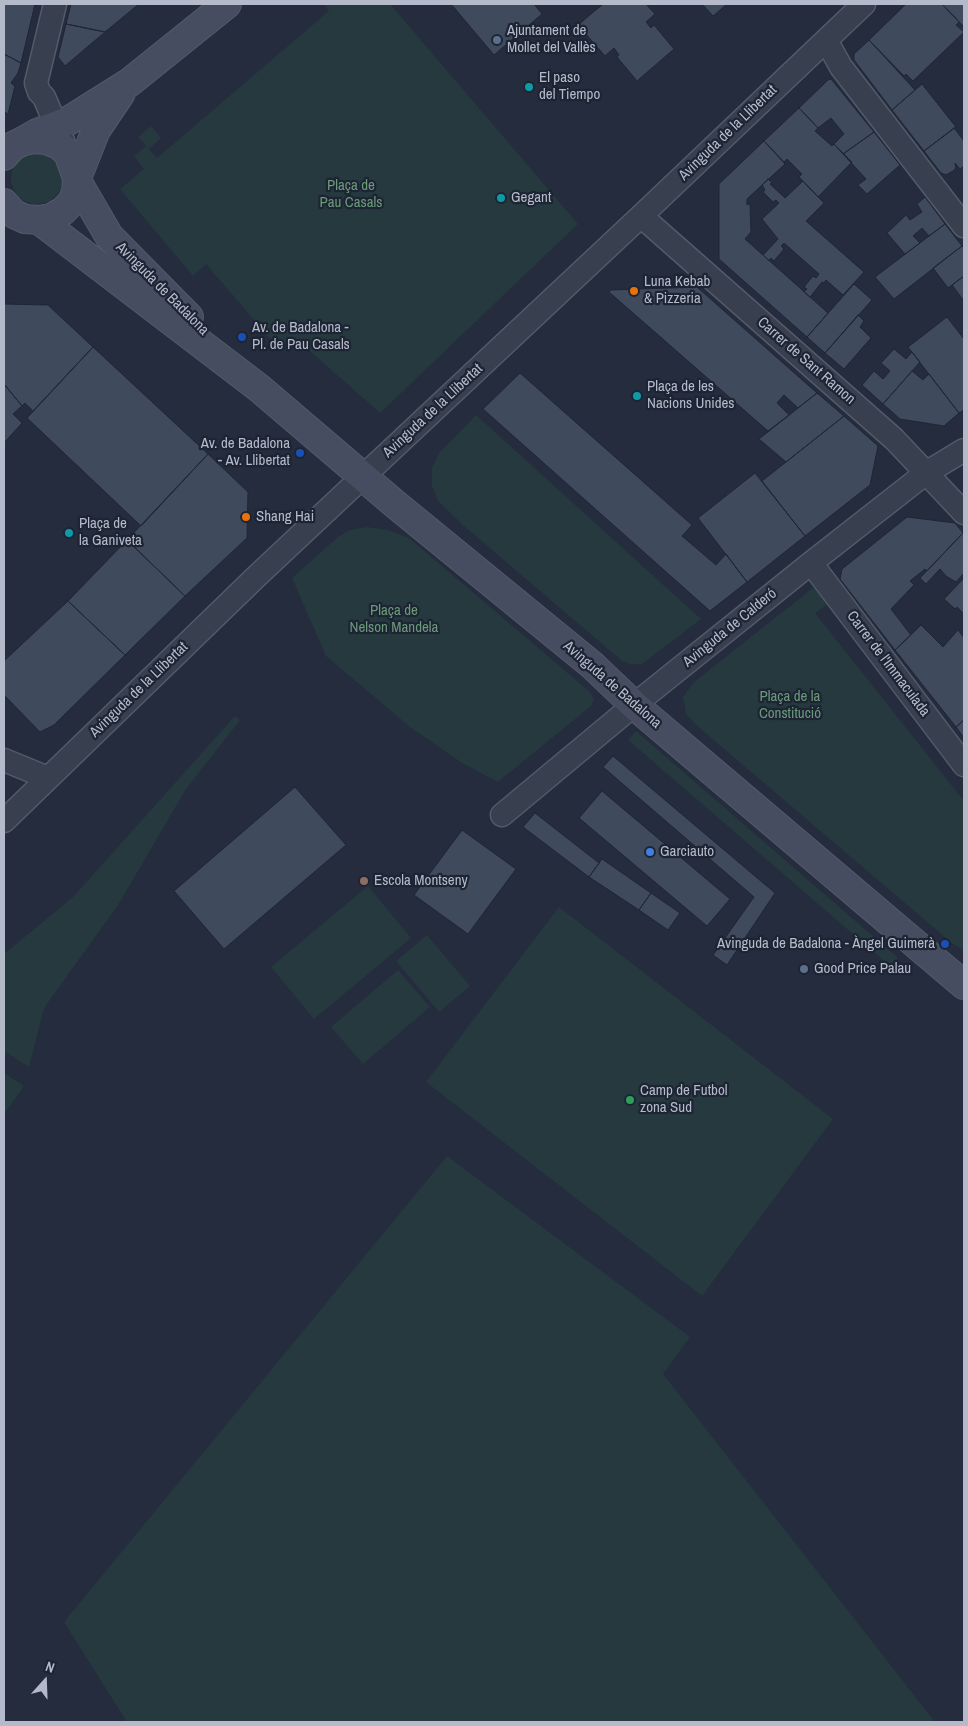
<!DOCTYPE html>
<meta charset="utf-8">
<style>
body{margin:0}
#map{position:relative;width:968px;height:1726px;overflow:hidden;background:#242c3e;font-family:"Archivo Narrow",sans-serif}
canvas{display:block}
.frame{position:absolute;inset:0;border:5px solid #b4bac9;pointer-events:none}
.north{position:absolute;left:20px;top:1656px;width:50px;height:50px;-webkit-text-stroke:4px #1d2433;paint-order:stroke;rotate:20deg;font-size:14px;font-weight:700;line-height:20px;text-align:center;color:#b4bac9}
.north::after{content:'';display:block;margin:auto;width:18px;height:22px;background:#b4bac9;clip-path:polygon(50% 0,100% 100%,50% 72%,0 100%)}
</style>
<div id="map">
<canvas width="968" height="1726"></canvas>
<div class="frame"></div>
<div class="north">N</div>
</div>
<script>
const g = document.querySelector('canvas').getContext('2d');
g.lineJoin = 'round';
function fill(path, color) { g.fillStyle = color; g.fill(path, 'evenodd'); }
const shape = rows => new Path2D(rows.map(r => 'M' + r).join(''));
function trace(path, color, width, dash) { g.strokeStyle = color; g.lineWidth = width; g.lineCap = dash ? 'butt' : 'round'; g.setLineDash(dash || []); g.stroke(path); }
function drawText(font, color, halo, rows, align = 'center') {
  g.font = font + ' "Archivo Narrow",sans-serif'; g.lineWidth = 4.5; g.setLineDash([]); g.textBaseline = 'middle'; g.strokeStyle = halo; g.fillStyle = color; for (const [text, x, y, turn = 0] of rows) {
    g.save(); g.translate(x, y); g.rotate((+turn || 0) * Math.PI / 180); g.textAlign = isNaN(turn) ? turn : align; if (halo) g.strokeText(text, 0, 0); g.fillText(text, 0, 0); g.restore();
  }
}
const green = shape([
 [324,4,390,4,578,224,380,413,294,337,279,349,206,264,193,276,120,189,144,169,134,156,146,146,138,137,151,126,161,138,149,149,157,158,329,11],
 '11 178a26 26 0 1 1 52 0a26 26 0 1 1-52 0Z',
 [476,415,701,619,642,664,630,664,622,661,464,526,438,501,432,486,432,468,439,453],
 [367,527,388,530,409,538,590,692,594,699,591,706,498,782,462,763,410,727,326,656,292,578,338,537,350,530],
 [814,587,827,605,815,613,964,801,964,950,953,944,696,725,686,714,683,697,693,683],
 [235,716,240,720,186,789,118,905,44,1008,29,1067,4,1051,4,954,73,897],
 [636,731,890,951,898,958,890,966,628,740],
 [368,886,411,938,314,1019,271,967],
 [559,907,833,1119,702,1296,426,1082],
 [427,935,470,986,439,1012,396,961],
 [398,970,430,1007,363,1064,331,1027],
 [4,1073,24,1086,4,1114],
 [447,1156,690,1337,663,1374,935,1722,127,1722,64,1622]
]);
const building = shape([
 [4,4,35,4,21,63,4,54,4,4],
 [71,4,139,4,105,32,66,24,71,4],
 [451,4,534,4,542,14,494,55,451,4],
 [603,4,646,4,655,14,646,22,651,28,654,25,674,49,637,81,617,57,619,55,614,48,605,56,578,25,603,4],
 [702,4,727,4,713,16,702,4],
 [906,4,942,4,959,22,956,25,964,32,913,81,906,74,904,76,869,40,906,4],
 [942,4,964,4,964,27,944,6,942,4],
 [66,24,105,32,65,66,58,57,66,24],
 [869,40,915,90,892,110,854,60,854,54,869,40],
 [4,54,21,63,18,73,11,83,15,86,8,114,4,111,4,54],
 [831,79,874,132,843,154,834,144,844,134,831,118,818,128,799,108,828,80,831,79],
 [922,84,956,127,924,151,892,110,922,84],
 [799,108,818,128,815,131,832,146,834,144,852,162,818,197,799,177,802,174,787,159,784,162,764,141,799,108],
 [954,128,964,141,964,166,960,169,955,163,956,168,953,171,946,175,941,173,924,151,954,128],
 [874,132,900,165,867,194,858,185,866,179,843,154,874,132],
 [764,141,785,164,747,199,747,205,750,203,751,232,745,239,828,313,807,337,719,259,719,184,764,141],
 [768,179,772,183,770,184,785,198,803,181,824,203,806,221,864,272,843,295,826,280,824,283,822,282,810,297,804,292,807,289,804,287,813,276,816,278,819,274,784,243,781,246,784,249,774,261,771,258,769,261,763,255,778,239,762,219,779,203,776,200,773,202,763,192,765,190,762,185,768,179],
 [925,197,945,224,929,236,922,228,913,236,920,243,905,254,887,233,906,215,910,220,922,212,917,204,925,197],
 [945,224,962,246,894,299,875,277,945,224],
 [962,246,964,248,964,276,948,288,933,268,962,246],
 [964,276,964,301,952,285,964,276],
 [854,284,872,300,825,353,807,337,854,284],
 [697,287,817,393,798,408,784,395,777,403,789,415,768,431,609,292,611,290,697,287],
 [4,304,48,305,93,347,33,411,25,403,22,406,4,384,4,304],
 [858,315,864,321,860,327,871,338,844,369,825,353,858,315],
 [947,317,964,339,964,410,959,413,908,347,947,317],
 [93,347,208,454,141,526,27,418,93,347],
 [894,349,906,359,912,352,920,362,883,404,862,385,874,371,883,379,890,371,881,363,894,349],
 [912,371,923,380,929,374,959,413,944,426,900,419,883,404,912,371],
 [520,373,692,525,682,536,716,565,726,554,747,582,710,611,483,409,520,373],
 [4,384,22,406,13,414,22,423,4,443,4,384],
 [817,393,844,416,786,462,759,439,817,393],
 [844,416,878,446,870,485,805,536,762,481,844,416],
 [208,454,248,492,247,538,185,596,127,540,208,454],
 [755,473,805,536,747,582,698,518,755,473],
 [907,517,955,523,963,533,927,571,925,569,910,581,914,585,891,609,911,635,895,650,840,579,842,569,907,517],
 [963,533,964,535,964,573,956,582,946,576,940,569,926,584,920,578,963,533],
 [127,540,185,596,125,655,68,601,127,540],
 [964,578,964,614,957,607,955,609,944,599,964,578],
 [68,601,125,655,54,725,40,732,4,695,4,661,68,601],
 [921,625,943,647,958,630,964,638,964,720,956,727,895,650,921,625],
 [964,720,964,738,956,727,964,720],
 [613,756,775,893,727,965,713,955,754,897,603,767,613,756],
 [295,787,346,845,224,949,174,891,295,787],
 [602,791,730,899,707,926,579,818,602,791],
 [535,813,599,863,589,877,523,827,535,813],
 [462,830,516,869,468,934,414,895,462,830],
 [602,859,651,893,639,910,589,877,602,859],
 [651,893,680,913,668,930,639,910,651,893]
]);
const street = shape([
 [55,4,36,83,39,92,44,97,63,141],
 [826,40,841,67,964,226],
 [641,216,894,439,964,513],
 [811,563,964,765],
 [4,760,48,778],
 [502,815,634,705,811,563,926,473,964,450],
 [4,821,258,575,641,216,864,4]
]);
const secondary = shape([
 [21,142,37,133,68,121,130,82,227,4],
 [4,156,13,146,21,142,33,139,46,140,59,145,68,153,77,178,76,192,72,202,63,211,51,218,39,220,25,219,14,214,4,203],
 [77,178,96,130,121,93],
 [77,181,109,236,189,317],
 [39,220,259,388,395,504,592,665,634,705,964,985]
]);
const markers = [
 [497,40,5,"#5c6f8a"],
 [529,87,5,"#0f9aa8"],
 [501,198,5,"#0f9aa8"],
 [634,291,5,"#e8710a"],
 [242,337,5,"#1a4fb4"],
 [637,396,5,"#0f9aa8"],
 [300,453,5,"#1a4fb4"],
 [246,517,5,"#e8710a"],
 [69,533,5,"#0f9aa8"],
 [650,852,5,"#3f7fe0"],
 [364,881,5,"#8d6e63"],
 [945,944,5,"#1a4fb4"],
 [804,969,5,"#5c6f8a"],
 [630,1100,5,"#2e9e5b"]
];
const poiNames = [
 ["Ajuntament de",507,31],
 ["Mollet del Vallès",507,48],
 ["El paso",539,78],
 ["del Tiempo",539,95],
 ["Gegant",511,198],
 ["Luna Kebab",644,282],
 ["& Pizzeria",644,299],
 ["Av. de Badalona -",252,328],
 ["Pl. de Pau Casals",252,345],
 ["Plaça de les",647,387],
 ["Nacions Unides",647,404],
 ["Av. de Badalona",290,444,"right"],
 ["- Av. Llibertat",290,461,"right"],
 ["Shang Hai",256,517],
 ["Plaça de",79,524],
 ["la Ganiveta",79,541],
 ["Garciauto",660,852],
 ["Escola Montseny",374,881],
 ["Avinguda de Badalona - Àngel Guimerà",935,944,"right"],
 ["Good Price Palau",814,969],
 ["Camp de Futbol",640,1091],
 ["zona Sud",640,1108]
];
const streetNames = [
 ["Avinguda de la Llibertat",728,133,-44],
 ["Avinguda de Badalona",162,289,45],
 ["Carrer de Sant Ramon",806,361,41],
 ["Avinguda de la Llibertat",433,411,-43],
 ["Avinguda de Calderó",730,628,-39],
 ["Carrer de l'Immaculada",888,664,53],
 ["Avinguda de Badalona",612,685,41],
 ["Avinguda de la Llibertat",139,690,-44]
];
const parkNames = [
 ["Plaça de",351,186],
 ["Pau Casals",351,203],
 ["Plaça de",394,611],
 ["Nelson Mandela",394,628],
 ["Plaça de la",790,697],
 ["Constitució",790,714]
];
fill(green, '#26393f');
fill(building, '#404a5d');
trace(building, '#1f2635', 1);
trace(street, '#535a69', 25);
trace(secondary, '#535a69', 30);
trace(street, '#383f4e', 22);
trace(secondary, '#464d61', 28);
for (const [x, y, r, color] of markers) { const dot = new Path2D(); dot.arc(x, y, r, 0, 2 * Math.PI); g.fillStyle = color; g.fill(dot); trace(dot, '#1d2433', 2); }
drawText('15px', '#b4bac9', '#1d2433', poiNames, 'left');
drawText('15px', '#b4bac9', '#1d2433', streetNames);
drawText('15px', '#6b9a7a', '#1d2433', parkNames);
</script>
